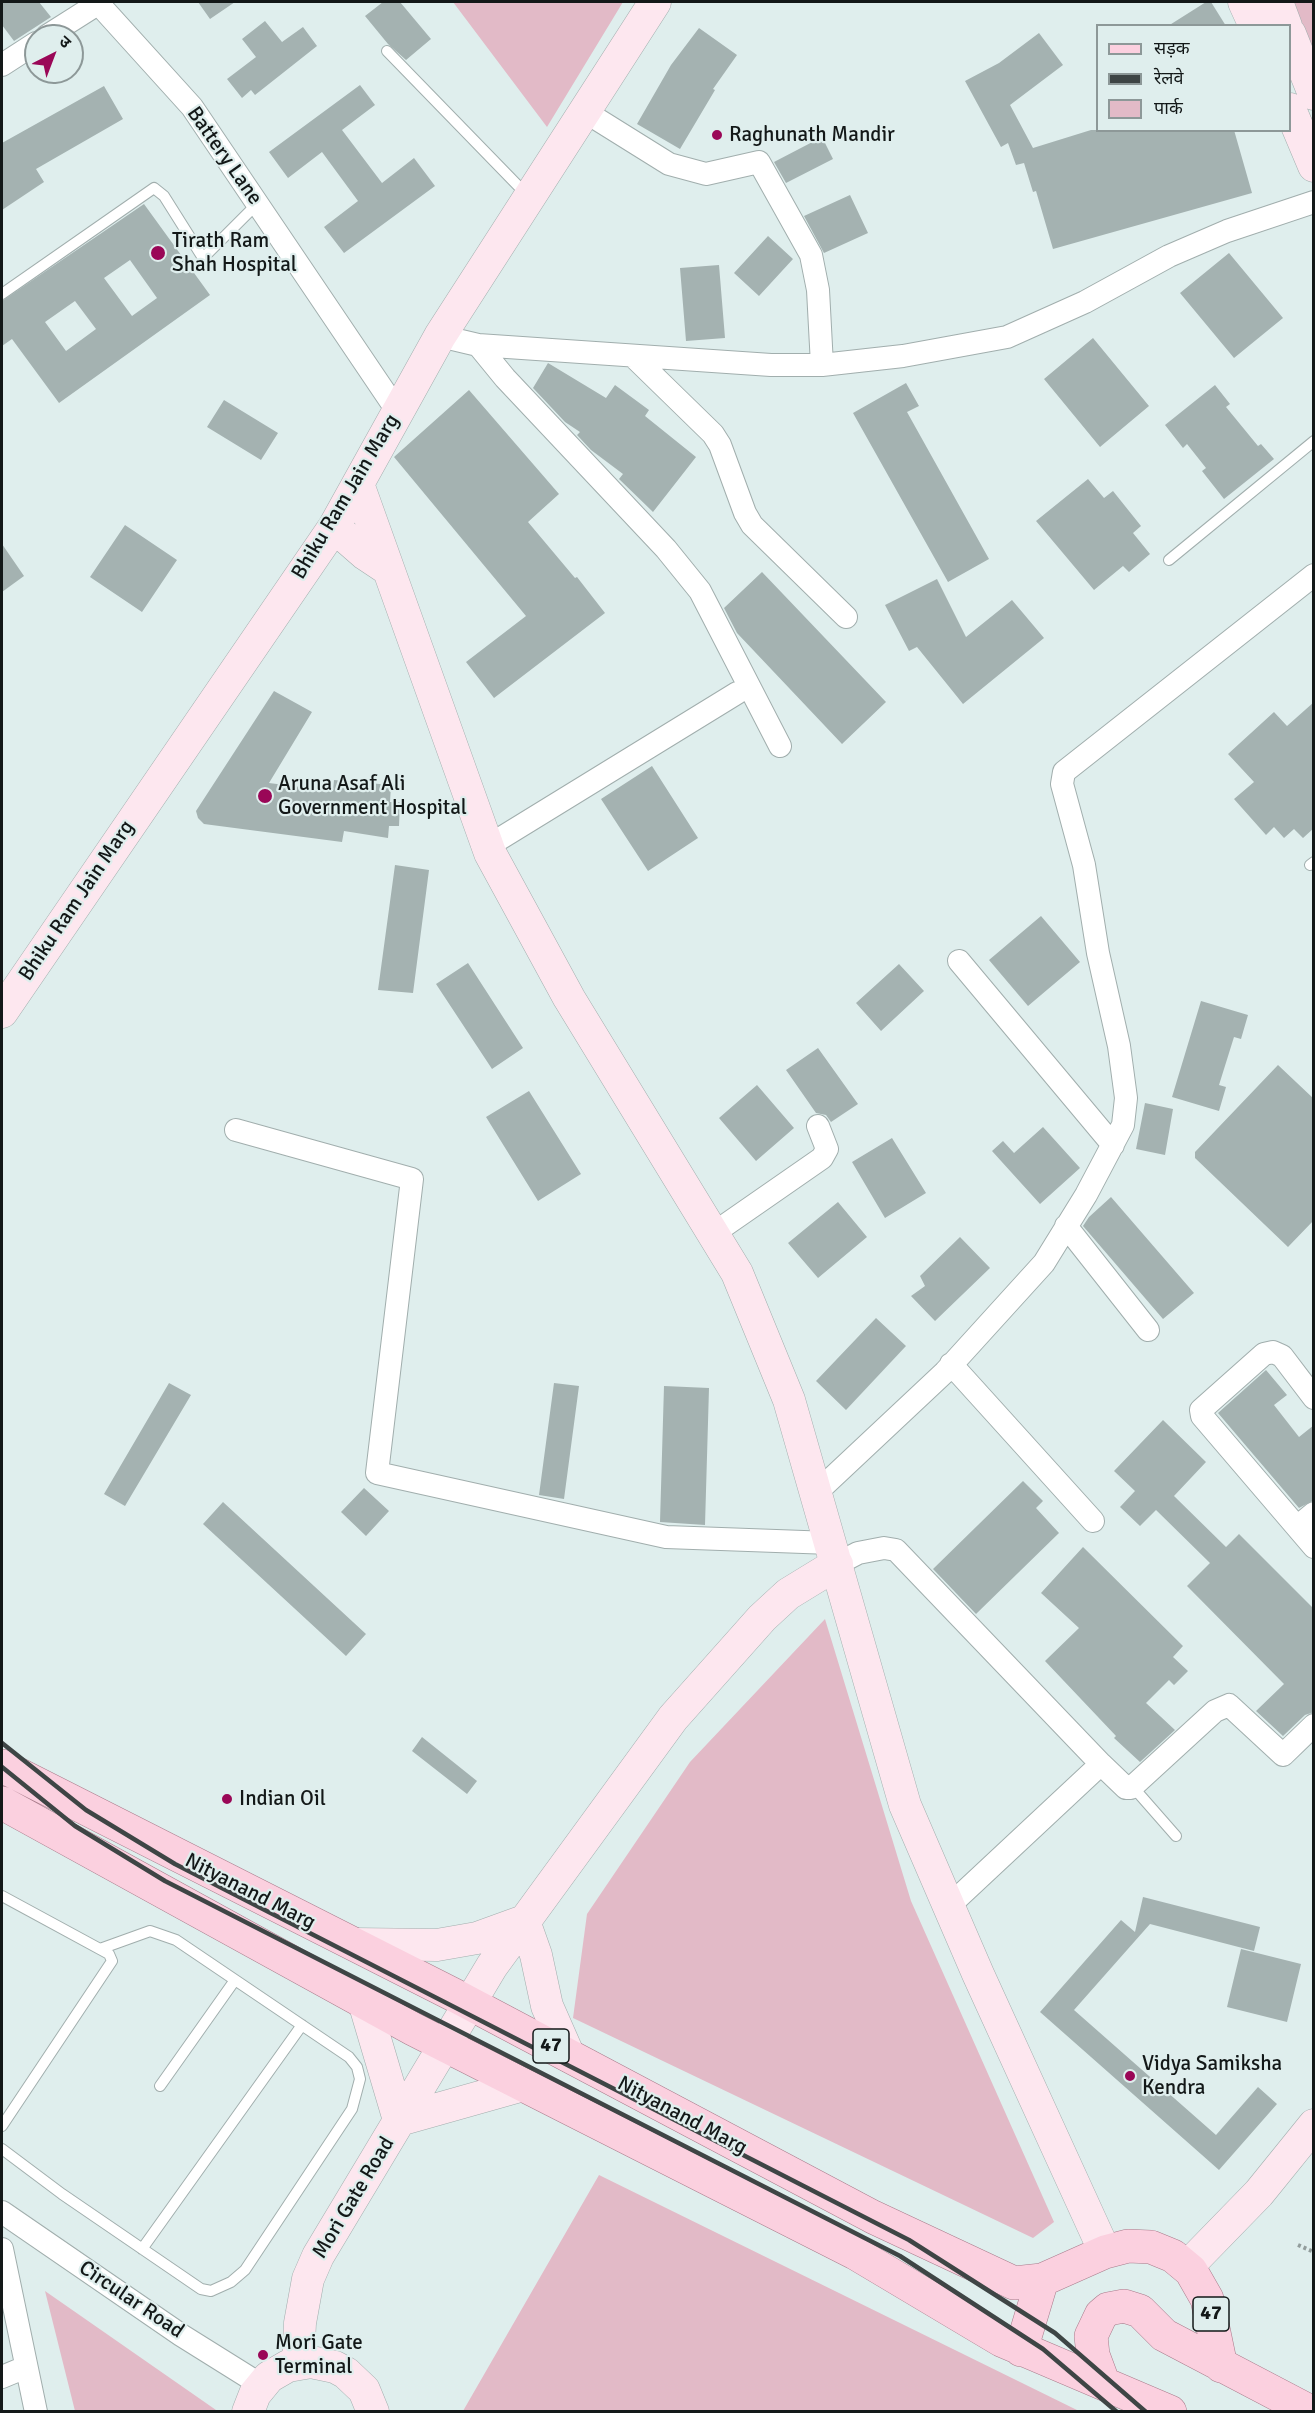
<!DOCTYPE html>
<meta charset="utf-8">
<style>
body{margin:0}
#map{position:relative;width:1315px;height:2413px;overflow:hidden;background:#dfeeed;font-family:Signika,"Noto Sans Devanagari",sans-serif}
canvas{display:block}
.frame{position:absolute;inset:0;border:3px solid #131818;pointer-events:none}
.legend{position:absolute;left:1096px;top:24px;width:195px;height:108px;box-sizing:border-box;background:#dfeeed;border:2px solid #8d9898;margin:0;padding:8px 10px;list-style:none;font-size:18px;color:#131818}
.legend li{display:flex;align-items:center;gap:12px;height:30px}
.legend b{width:30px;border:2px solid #8d9898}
.north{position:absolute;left:24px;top:24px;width:60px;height:60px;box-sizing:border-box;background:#dfeeed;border:2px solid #8d9898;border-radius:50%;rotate:42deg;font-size:16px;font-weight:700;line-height:24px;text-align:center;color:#131818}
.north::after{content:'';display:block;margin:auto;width:21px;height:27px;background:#9a0757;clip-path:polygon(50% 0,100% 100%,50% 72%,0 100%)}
</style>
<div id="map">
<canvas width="1315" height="2413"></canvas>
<div class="frame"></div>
<ul class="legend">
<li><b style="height:8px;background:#fbd0df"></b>सड़क</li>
<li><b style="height:8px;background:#3e4545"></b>रेलवे</li>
<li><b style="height:16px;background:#e2bac7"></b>पार्क</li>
</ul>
<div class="north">उ</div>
</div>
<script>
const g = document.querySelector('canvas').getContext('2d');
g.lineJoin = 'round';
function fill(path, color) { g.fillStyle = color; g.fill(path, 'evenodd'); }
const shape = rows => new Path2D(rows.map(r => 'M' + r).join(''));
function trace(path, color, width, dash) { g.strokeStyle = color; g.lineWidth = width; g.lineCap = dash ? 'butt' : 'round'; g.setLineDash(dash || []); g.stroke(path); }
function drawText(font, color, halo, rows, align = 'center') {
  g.font = font + ' Signika,sans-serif'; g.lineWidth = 4.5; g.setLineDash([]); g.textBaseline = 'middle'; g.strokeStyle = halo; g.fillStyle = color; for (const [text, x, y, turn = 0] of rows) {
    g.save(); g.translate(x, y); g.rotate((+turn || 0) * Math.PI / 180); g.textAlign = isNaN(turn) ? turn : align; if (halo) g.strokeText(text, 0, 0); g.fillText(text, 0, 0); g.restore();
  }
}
const green = shape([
 [453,2,623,2,547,127],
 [1288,2,1313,2,1313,56],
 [825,1619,911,1901,1054,2222,1033,2238,573,2018,587,1914,690,1762],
 [599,2175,1079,2411,463,2411],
 [45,2291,216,2410,216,2411,75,2411]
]);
const building = shape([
 [2,2,39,2,51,17,14,41,2,25],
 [198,2,235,2,210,19],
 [383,2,400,2,431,39,406,60,388,44,365,16],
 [1206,2,1211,2,1226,26,1168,26],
 [265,21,282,42,303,27,317,46,255,95,251,90,242,98,227,79,256,57,242,39],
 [699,28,737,55,713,89,715,90,680,149,637,124,671,65],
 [1039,33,1063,65,1010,105,1033,148,1091,130,1234,130,1252,193,1053,249,1036,191,1033,192,1024,163,1016,165,1008,143,1001,147,965,81,999,63],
 [360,85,375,105,342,130,382,183,414,158,435,186,344,253,324,227,358,201,322,152,288,178,269,152],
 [104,86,123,119,36,169,44,182,2,210,2,143],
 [822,137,833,159,786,183,774,162],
 [850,195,868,233,824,253,804,216],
 [144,204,210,295,59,403,12,339,2,346,2,301],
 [130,260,157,298,132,316,104,278],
 [75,301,96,329,66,351,45,322],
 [768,236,793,259,759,296,734,273],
 [1229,253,1283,318,1234,358,1180,293],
 [719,265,725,338,686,341,680,268],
 [1093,338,1149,406,1100,447,1044,379],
 [548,363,606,398,615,385,649,410,645,416,696,457,653,512,619,479,623,474,591,450,577,435,580,432,565,422,533,388],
 [906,383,919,406,907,412,989,559,948,582,853,413],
 [1215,385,1230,404,1226,407,1258,446,1261,444,1274,459,1224,499,1202,471,1206,468,1187,444,1183,448,1165,425],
 [469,390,559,494,528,522,575,578,577,577,605,613,494,698,466,662,526,616,394,457],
 [224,400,278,433,261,460,207,427],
 [1088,479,1104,498,1113,491,1141,526,1133,533,1150,554,1129,572,1123,566,1094,590,1036,521],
 [125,525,177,560,142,612,90,577],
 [2,544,24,576,2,592],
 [762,572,886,702,842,744,737,633,724,608],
 [937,579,966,637,1012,600,1044,638,963,704,917,647,909,651,885,605],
 [274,691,312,712,269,783,333,791,334,780,391,785,390,802,400,802,399,826,389,826,388,838,344,831,342,842,204,824,198,818,196,811],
 [1314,702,1314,828,1303,838,1294,829,1284,838,1274,827,1266,835,1234,799,1254,782,1228,754,1274,712,1287,726],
 [652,766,698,838,648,871,601,799],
 [395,865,429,870,413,993,378,990],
 [1041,916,1080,962,1028,1006,989,960],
 [468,963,523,1048,492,1069,436,984],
 [899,964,924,991,881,1031,856,1003],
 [1201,1001,1248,1015,1241,1039,1234,1037,1219,1085,1226,1087,1219,1111,1172,1097],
 [818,1048,858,1104,831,1122,826,1115,816,1113,786,1070],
 [1278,1065,1314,1099,1314,1220,1288,1247,1195,1158,1195,1152],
 [757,1085,794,1128,756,1161,719,1118],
 [529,1091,581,1174,538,1201,486,1117],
 [1145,1103,1173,1109,1165,1155,1136,1149],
 [1043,1127,1080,1168,1040,1204,992,1151,1003,1141,1014,1153],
 [892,1138,926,1193,885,1218,852,1162],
 [1111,1197,1194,1293,1163,1319,1083,1226,1089,1217],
 [838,1202,867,1237,818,1278,788,1243],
 [960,1237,990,1268,935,1321,911,1296,925,1286,920,1276],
 [876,1318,906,1346,846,1410,816,1381],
 [1266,1370,1287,1395,1274,1405,1299,1437,1314,1425,1314,1500,1299,1508,1218,1413],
 [169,1383,191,1395,125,1506,104,1494],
 [554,1383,579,1386,564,1499,539,1495],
 [664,1386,709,1388,705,1525,660,1522],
 [1163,1420,1206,1462,1174,1496,1226,1547,1239,1534,1314,1609,1314,1712,1305,1715,1283,1736,1256,1711,1284,1684,1187,1586,1210,1563,1156,1510,1140,1526,1120,1507,1135,1491,1114,1471],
 [1023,1481,1043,1501,1036,1508,1059,1533,976,1614,933,1569],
 [364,1488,389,1511,366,1536,341,1512],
 [223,1502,366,1634,346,1656,203,1524],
 [1083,1547,1183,1646,1173,1657,1188,1671,1174,1685,1169,1680,1146,1703,1175,1730,1140,1762,1114,1738,1116,1736,1045,1661,1079,1628,1041,1593],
 [422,1737,477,1781,467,1794,412,1751],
 [1143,1897,1260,1927,1254,1951,1150,1924,1074,2010,1216,2135,1258,2087,1277,2104,1219,2170,1040,2012,1121,1920,1135,1932],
 [1241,1949,1301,1964,1287,2022,1227,2007]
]);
const path = shape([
 [1298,2245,1314,2252]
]);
const lane = shape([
 [387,51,527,195],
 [2,294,154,188,164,196,203,258,257,204],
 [1169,560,1314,441],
 [1310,865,1314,862],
 [1133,1787,1176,1836],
 [2,1896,109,1954,112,1961,2,2126],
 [160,2086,235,1980],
 [2,2149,62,2194,201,2289,211,2291,231,2282,245,2270,352,2109,360,2079,357,2067,349,2057,176,1940,150,1931,100,1949],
 [142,2249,302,2025]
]);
const street = shape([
 [97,2,192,107,398,412],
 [47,36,99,3],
 [2,65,36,43],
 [584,111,669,164,706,174,759,162,811,255,818,290,822,365],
 [440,336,478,345,771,365,822,365,903,356,1007,337,1085,302,1169,256,1227,231,1314,202],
 [478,345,505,378,666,549,700,591,780,746],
 [634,357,713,434,720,445,745,513,752,525,846,617],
 [488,846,737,693],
 [959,961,1113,1145],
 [236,1130,412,1179,377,1473,666,1537,831,1543],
 [1066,1226,1148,1330],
 [714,1233,822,1158,827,1149,818,1126],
 [951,1364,1093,1521],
 [1314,1398,1282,1356,1273,1352,1264,1354,1201,1410,1202,1416,1314,1547],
 [816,1493,945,1372,1044,1263,1086,1195,1123,1125,1126,1098,1119,1046,1098,953,1084,865,1062,784,1064,772,1314,575],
 [1297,1527,1314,1513],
 [837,1564,858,1553,884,1548,896,1550,1101,1764,949,1906],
 [1101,1764,1126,1788,1131,1788,1215,1711,1229,1705,1283,1755,1314,1725],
 [2,2212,181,2335,261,2385],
 [2,2249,36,2412],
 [2,2377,26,2367]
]);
const secondary = shape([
 [1244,2,1255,26],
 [1277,2,1286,26],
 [1290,34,1314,94],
 [1290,109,1314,166],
 [358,484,490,853,569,998,737,1273,789,1400,905,1805,978,1974,1105,2252],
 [334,527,365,554,386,568],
 [2,1012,334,527,440,336,655,2],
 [354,1944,437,1945,477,1938,524,1921,536,1955,547,2006,569,2056],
 [364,2002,399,2120],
 [399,2120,523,2085],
 [1187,2267,1259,2193,1314,2125],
 [298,2363,300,2323,308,2279,318,2256,492,1966,673,1718,762,1618,788,1594,837,1564],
 [248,2412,255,2394,269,2377,288,2366,311,2362,335,2367,346,2373,364,2390,373,2412]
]);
const primary = shape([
 [2,1766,454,1995,873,2217,1014,2283,1042,2280,1105,2252,1128,2246,1151,2247,1173,2256,1191,2271,1207,2299,1221,2366],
 [2,1803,413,2029,855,2253,1001,2340,1170,2412],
 [1021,2350,1042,2280],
 [1103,2382,1093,2355,1091,2336,1101,2315,1108,2309,1124,2306,1140,2311,1164,2335,1311,2412]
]);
const rail = shape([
 [2,1743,86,1810,175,1864,909,2240,1055,2333,1146,2412],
 [2,1767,75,1826,165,1881,900,2256,1043,2349,1117,2412]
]);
const markers = [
 [717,135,6,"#9a0757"],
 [158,253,8,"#9a0757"],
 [265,796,8,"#9a0757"],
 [227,1799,6,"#9a0757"],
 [1130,2076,6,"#9a0757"],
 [263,2355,6,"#9a0757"]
];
const shields = [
 [551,2046,36],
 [1211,2314,36]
];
const shieldNames = [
 ["47",551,2046],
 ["47",1211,2314]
];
const poiNames = [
 ["Raghunath Mandir",729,135],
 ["Tirath Ram",172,241],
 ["Shah Hospital",172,265],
 ["Aruna Asaf Ali",278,784],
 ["Government Hospital",278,808],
 ["Indian Oil",239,1799],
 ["Vidya Samiksha",1142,2064],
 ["Kendra",1142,2088],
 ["Mori Gate",275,2343],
 ["Terminal",275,2367]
];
const streetNames = [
 ["Battery Lane",224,156,55],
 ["Bhiku Ram Jain Marg",346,497,-59],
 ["Bhiku Ram Jain Marg",77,901,-56],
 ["Nityanand Marg",250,1892,27],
 ["Nityanand Marg",682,2116,28],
 ["Mori Gate Road",354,2198,-59],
 ["Circular Road",131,2300,34]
];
fill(green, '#e2bac7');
fill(building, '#a4b2b1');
trace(lane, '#a1aead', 12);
trace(street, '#a1aead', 24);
trace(secondary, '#a1aead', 33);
trace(primary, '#a87b8b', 34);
trace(path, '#929d9c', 4, [3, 3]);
trace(lane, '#fff', 10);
trace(street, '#fff', 22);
trace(secondary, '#fde7ef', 32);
trace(primary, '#fbd0df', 33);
trace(rail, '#3e4545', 4.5);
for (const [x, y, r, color] of markers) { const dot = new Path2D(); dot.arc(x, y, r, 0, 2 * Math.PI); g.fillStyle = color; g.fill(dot); trace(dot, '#dfeeed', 2); }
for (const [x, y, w] of shields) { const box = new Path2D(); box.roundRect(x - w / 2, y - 17, w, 34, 4.5); g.fillStyle = '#dfeeed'; g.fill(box); trace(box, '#131818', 1.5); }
drawText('bold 20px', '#131818', null, shieldNames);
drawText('21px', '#131818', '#dfeeed', poiNames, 'left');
drawText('21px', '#131818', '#dfeeed', streetNames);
</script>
